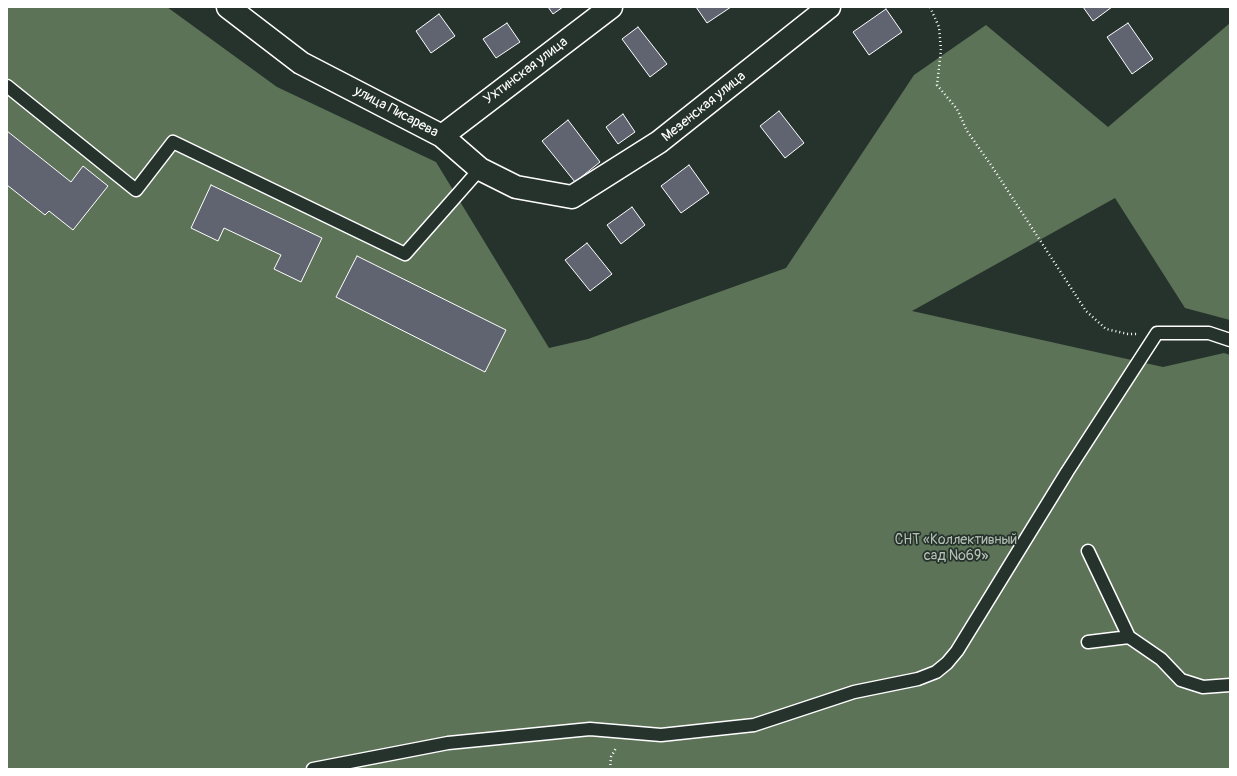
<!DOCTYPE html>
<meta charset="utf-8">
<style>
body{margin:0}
#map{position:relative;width:1237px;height:776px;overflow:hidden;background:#26332d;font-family:Pangolin,sans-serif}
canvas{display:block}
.frame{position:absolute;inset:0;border:8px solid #fff;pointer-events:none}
</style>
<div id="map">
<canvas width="1237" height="776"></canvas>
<div class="frame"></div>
</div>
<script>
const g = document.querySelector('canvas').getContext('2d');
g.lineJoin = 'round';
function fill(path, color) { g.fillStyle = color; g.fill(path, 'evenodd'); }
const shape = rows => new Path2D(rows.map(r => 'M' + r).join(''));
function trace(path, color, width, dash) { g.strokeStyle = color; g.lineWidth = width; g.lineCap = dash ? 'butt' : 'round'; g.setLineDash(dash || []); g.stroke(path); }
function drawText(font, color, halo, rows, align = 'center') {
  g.font = font + ' Pangolin,sans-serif'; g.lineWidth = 3.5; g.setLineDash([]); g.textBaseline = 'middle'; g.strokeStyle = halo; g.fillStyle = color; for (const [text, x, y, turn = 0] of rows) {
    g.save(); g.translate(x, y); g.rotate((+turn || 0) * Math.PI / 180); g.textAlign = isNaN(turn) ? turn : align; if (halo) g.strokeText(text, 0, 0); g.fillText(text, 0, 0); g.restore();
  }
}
const green = shape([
 [7,7,167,7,277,87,436,162,549,348,588,339,786,268,914,75,986,25,1108,127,1230,23,1230,320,1185,308,1115,198,912,311,1163,367,1224,353,1230,355,1230,769,7,769]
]);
const building = shape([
 [548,7,563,7,553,14,548,7],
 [696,7,731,7,707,23,696,7],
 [1083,7,1112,7,1093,21,1083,7],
 [886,9,902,32,869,55,853,32,886,9],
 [439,14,455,36,431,53,416,31,439,14],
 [507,23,520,42,496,58,483,39,507,23],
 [1128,23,1153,59,1132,74,1107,37,1128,23],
 [638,27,667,64,650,77,622,39,638,27],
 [779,111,804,143,785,158,760,126,779,111],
 [623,114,635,132,618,144,606,127,623,114],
 [568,120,600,162,575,182,542,141,568,120],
 [7,131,71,182,83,166,108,186,73,230,49,211,45,215,7,185,7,131],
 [689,165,709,193,681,213,661,186,689,165],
 [211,185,322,238,301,282,274,269,281,255,224,228,218,241,191,228,211,185],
 [632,207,645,225,621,244,607,225,632,207],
 [587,243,612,274,590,291,565,260,587,243],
 [357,256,506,330,485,372,336,297,357,256]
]);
const path = shape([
 [930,7,939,27,941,50,937,85,957,109,967,131,991,165,1086,311,1106,329,1128,334,1137,334],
 [610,769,611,757,616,748]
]);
const lane = shape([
 [7,86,136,190,173,142,405,254,480,169],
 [1088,551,1129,637],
 [1088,642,1129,637,1161,659,1181,680,1203,687,1230,685],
 [313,769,448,743,590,729,661,735,754,725,854,692,918,679,936,672,947,663,957,651,1067,472,1157,333,1209,333,1230,340]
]);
const street = shape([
 [228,7,301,63,442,136,480,169,516,187,572,197,659,142,829,7],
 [442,136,611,7]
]);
const streetNames = [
 ["Ухтинская улица",526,71,-37],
 ["Мезенская улица",704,107,-39],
 ["улица Писарева",396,112,28]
];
const parkNames = [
 ["СНТ «Коллективный",956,540],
 ["сад №69»",956,556]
];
fill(green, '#5d7357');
fill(building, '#606370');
trace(building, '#fff', 1);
trace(lane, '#fff', 15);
trace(street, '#fff', 25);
trace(path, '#fff', 2.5, [1, 3]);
trace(lane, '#26332d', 12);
trace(street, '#26332d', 22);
drawText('14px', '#fff', '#26332d', streetNames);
drawText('14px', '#b6c0b3', '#26332d', parkNames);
</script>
